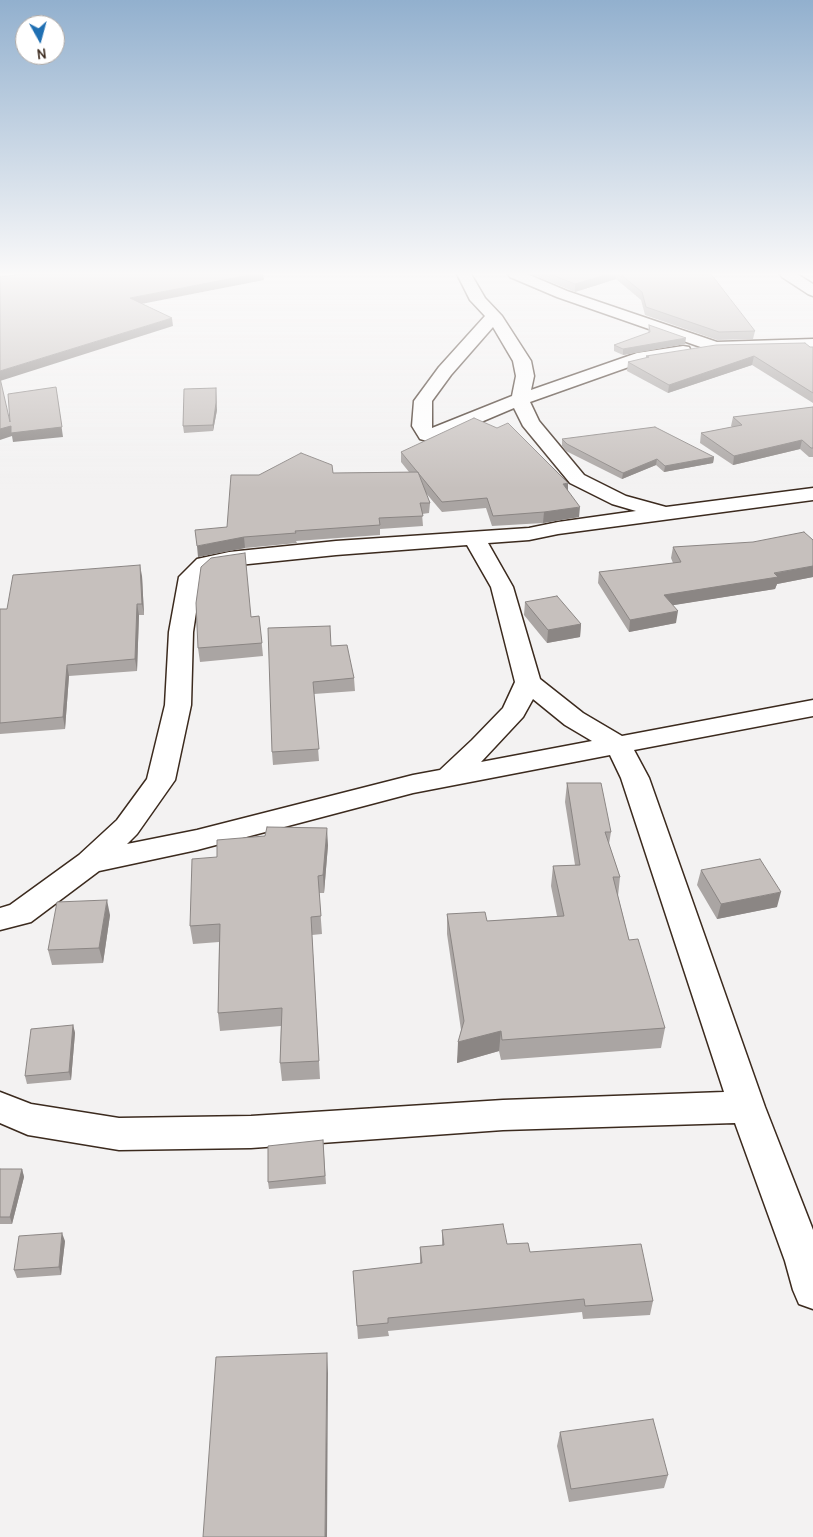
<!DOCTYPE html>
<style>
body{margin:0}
#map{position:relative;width:813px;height:1537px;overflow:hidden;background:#f3f2f2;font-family:Delius,sans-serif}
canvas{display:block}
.north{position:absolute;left:15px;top:15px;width:50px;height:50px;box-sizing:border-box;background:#fff;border:1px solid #b1aaa5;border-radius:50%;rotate:173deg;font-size:14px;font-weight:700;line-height:20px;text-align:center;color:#3b2a1e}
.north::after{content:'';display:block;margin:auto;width:18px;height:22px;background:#1f6fb2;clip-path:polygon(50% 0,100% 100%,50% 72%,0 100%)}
</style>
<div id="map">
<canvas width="813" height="1537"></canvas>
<div class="north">N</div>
</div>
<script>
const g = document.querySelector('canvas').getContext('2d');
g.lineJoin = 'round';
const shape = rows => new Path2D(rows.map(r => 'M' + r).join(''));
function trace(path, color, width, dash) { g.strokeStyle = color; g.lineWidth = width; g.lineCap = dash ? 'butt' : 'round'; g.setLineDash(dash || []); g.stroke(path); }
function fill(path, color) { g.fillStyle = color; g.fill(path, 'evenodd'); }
const street = shape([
 [457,274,471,274,485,298,502,316,531,361,534,376,531,390,637,353,683,346,689,347,691,351,689,355,683,356,640,363,530,402,539,421,584,475,626,496,666,507,813,488,813,500,558,534,529,540,488,543,513,587,540,679,583,713,622,736,813,700,813,716,634,750,649,778,765,1107,813,1230,813,1309,799,1304,793,1290,785,1261,735,1123,503,1130,251,1148,119,1150,28,1135,0,1123,0,1092,31,1104,119,1118,251,1116,503,1100,724,1092,621,778,610,755,413,793,197,850,99,871,31,922,0,930,0,908,10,905,79,855,117,820,147,779,165,705,169,632,179,577,197,559,229,552,336,541,529,528,558,522,636,511,612,504,570,483,523,426,514,408,455,433,427,441,420,439,412,426,414,401,439,367,485,316,470,300,457,274],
 [493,327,513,361,516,376,512,396,432,428,432,401,451,375,493,327],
 [467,545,491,587,515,682,503,708,472,740,440,770,413,775,197,830,127,844,137,834,175,780,191,705,193,632,201,579,212,569,229,566,336,555,467,545],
 [533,699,565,725,592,741,481,762,523,717,533,699],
 [508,274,527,274,567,291,717,342,813,339,813,349,715,352,557,297,510,277,508,274],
 [780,274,797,274,813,284,813,296,808,294,782,277,780,274]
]);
const wall = shape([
 [531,274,701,274,755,331,753,339,717,340,645,315,641,300,616,279,575,292],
 [649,325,685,344,623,355,614,351,614,345,648,333],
 [813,347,813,403,752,365,668,393,627,371,628,362,646,358,646,356],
 [813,407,813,457,809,457,800,449,733,465,700,443,701,433,732,427,731,426,733,417],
 [217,410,213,431,184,433,183,426],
 [562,439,714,457,713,463,664,472,656,465,622,479,566,451,562,446],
 [401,452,568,491,579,517,543,523,492,526,486,508,442,512,425,492,430,503,429,513,422,514,423,526,380,529,380,535,296,541,297,543,245,548,198,557,227,527,333,473,409,472,401,462],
 [813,540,813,577,777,584,775,589,673,605,676,623,629,632,598,583,599,572,673,563,671,558,673,547],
 [142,576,144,615,139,615,137,671,69,676,65,729,0,734,0,609,7,609],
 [525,602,581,624,580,637,547,643,524,615],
 [259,616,263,656,200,662,198,648,251,617],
 [331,646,354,678,355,691,314,694,319,761,273,765,272,752],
 [567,783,611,832,609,844,620,877,618,896,629,940,665,1028,661,1048,501,1060,499,1051,457,1063,461,1030,447,934,447,914,487,921,557,916,551,886,553,866,575,865,565,802],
 [328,845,324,893,319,893,322,934,312,935,320,1079,282,1081,280,1063,281,1026,220,1031,218,1013,219,942,193,944,190,926,217,857],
 [701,870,777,907,717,919,697,885],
 [110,915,103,963,52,965,48,950],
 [73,1025,75,1033,71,1080,27,1084,25,1076],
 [323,1140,326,1184,269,1189,268,1182],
 [0,1169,22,1169,24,1177,12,1224,0,1224],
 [442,1230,507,1244,530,1252,653,1301,650,1315,583,1319,582,1312,388,1331,389,1336,358,1339,353,1271,420,1264,420,1247,442,1246],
 [65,1241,61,1275,17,1278,14,1270],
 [560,1432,668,1475,664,1488,569,1502,557,1446]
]);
const shadedWall = shape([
 [255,274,263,274,264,280,131,306,130,298],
 [609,274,616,274,616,279,575,292,575,284],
 [172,318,173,326,0,381,0,371],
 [686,338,685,344,623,355,623,349],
 [754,356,752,365,668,393,669,385],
 [56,387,63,437,13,442,12,436,0,440,0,429],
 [216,388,217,410,213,431,213,425],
 [802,440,800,449,733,465,734,456],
 [714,457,713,463,664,472,665,466],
 [657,459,656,465,622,479,623,473],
 [568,483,568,493,563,484],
 [580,507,579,517,543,523,544,512],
 [244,537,245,548,198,557,197,546],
 [140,565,142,576,144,615,142,604],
 [813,566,813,577,777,584,775,589,662,607,664,595],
 [137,604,139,615,137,671,135,659],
 [678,611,676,623,629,632,630,620],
 [581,624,580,637,547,643,548,630],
 [67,665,69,676,65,729,63,717],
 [327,828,328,845,324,893,323,875],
 [781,892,777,907,717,919,721,904],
 [107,900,110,915,103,963,99,948],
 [73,1025,75,1033,71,1080,69,1072],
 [501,1031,499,1051,457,1063,458,1042],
 [22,1169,24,1177,12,1224,10,1217],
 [62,1233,65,1241,61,1275,59,1267],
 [327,1353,328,1373,327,1537,325,1537]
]);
const building = shape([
 [22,274,255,274,130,298,172,318,0,371,0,277,22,274],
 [550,274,609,274,575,284,550,274],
 [620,274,701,274,702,275,711,274,755,331,719,332,646,307,642,292,620,274],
 [649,325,686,338,623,349,614,345,650,332,649,325],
 [805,343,810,347,813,347,813,393,754,356,669,385,628,362,649,357,646,356,716,345,805,343],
 [0,378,10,422,8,394,56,387,62,427,11,433,11,426,0,429,0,378],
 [216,388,216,403,213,425,183,426,184,389,216,388],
 [813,407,813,448,811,448,802,440,734,456,701,433,742,425,733,417,813,407],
 [474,418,497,428,508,423,568,483,563,484,580,507,544,512,493,516,487,498,442,502,401,452,474,418],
 [655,427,714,457,665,466,657,459,623,473,567,444,562,439,655,427],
 [301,453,332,465,333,473,418,472,430,503,420,503,423,516,379,518,380,525,295,531,296,533,244,537,197,546,195,530,227,527,231,475,259,475,301,453],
 [804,532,813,540,813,566,774,573,778,577,664,595,678,611,630,620,599,572,681,562,673,547,753,542,804,532],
 [245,553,251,617,259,616,262,643,198,648,196,603,201,567,211,558,245,553],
 [140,565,142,604,137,604,135,659,67,665,63,717,0,723,0,609,7,609,13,575,140,565],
 [557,596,581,624,548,630,525,602,557,596],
 [330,626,331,646,347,645,354,678,313,682,319,749,272,752,268,628,330,626],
 [567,783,601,783,611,832,605,832,620,877,613,877,629,940,638,939,665,1028,502,1040,501,1031,458,1042,464,1021,447,914,485,912,487,921,564,916,553,866,580,865,567,783],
 [267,827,327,828,323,875,318,876,321,916,311,917,319,1061,280,1063,282,1008,218,1013,220,924,190,926,192,859,217,857,217,840,265,836,267,827],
 [760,859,781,892,721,904,701,870,760,859],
 [107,900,99,948,48,950,57,902,107,900],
 [73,1025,69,1072,25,1076,31,1029,73,1025],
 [323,1140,325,1176,268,1182,268,1146,323,1140],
 [0,1169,22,1169,10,1217,0,1217,0,1169],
 [503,1224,507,1244,528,1243,530,1252,641,1244,653,1301,585,1306,584,1299,388,1318,388,1323,357,1326,353,1271,422,1263,420,1247,444,1245,442,1230,503,1224],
 [62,1233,59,1267,14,1270,19,1236,62,1233],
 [327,1353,325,1537,203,1537,216,1357,327,1353],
 [653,1419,668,1475,571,1489,560,1432,653,1419]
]);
trace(street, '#3b2a1e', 3);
fill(street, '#fff');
fill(wall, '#aaa5a3');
fill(shadedWall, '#8b8684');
fill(building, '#c6c0bd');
trace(building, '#8b8684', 1);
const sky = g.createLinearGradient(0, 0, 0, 489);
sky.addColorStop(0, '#92b0ce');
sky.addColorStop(0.56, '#faf9f9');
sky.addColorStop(1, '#faf9f900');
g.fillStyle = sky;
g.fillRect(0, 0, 813, 489);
</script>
